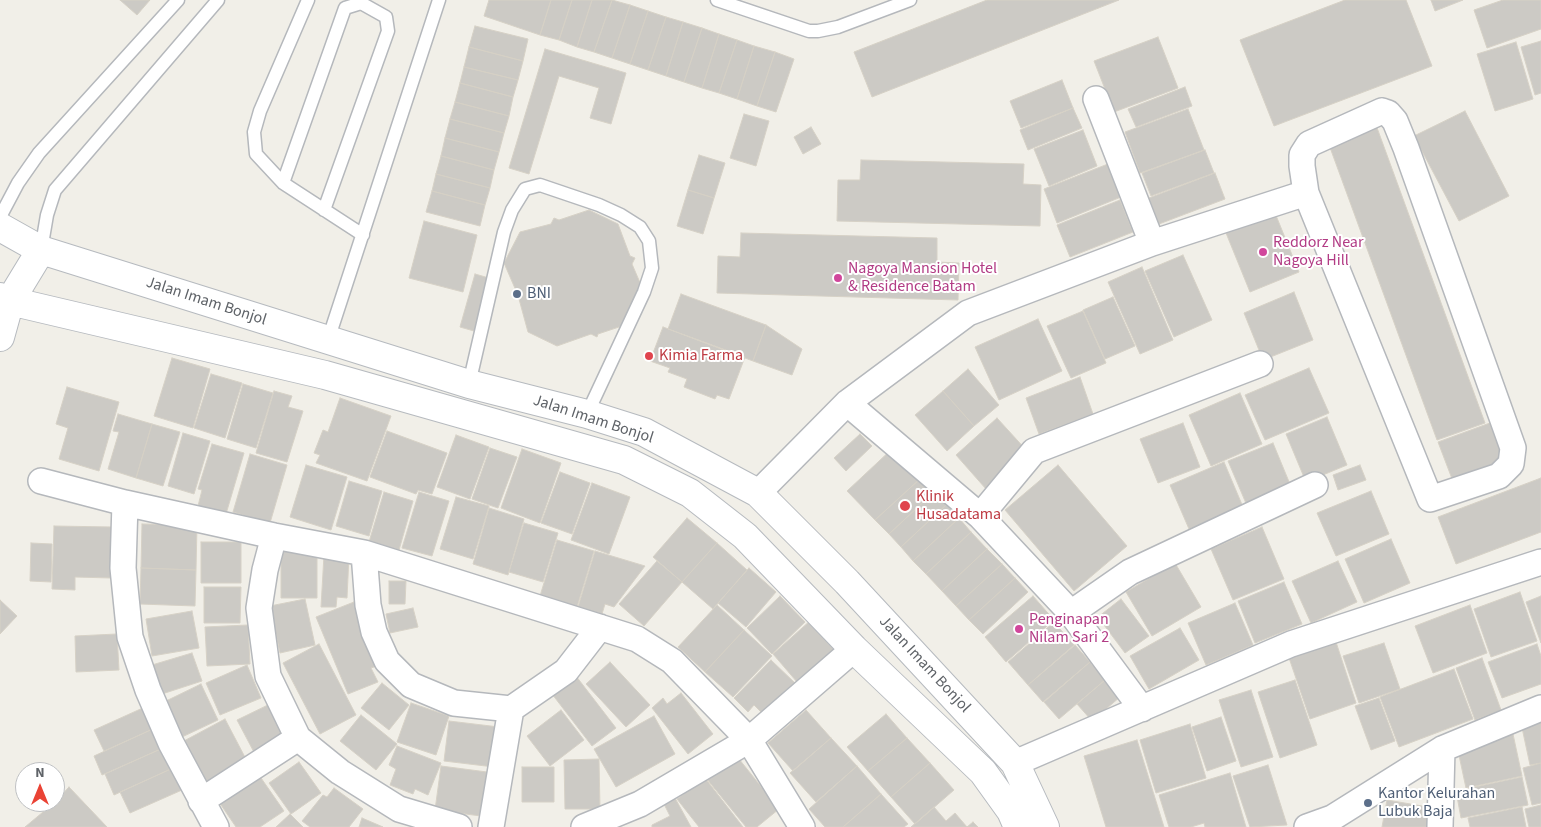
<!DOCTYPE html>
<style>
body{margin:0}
#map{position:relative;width:1541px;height:827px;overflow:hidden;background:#f1efe8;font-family:"Source Sans 3",sans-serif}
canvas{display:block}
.north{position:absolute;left:15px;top:762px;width:50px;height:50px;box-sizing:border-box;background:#fff;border:1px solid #bfc1c3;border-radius:50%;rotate:0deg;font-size:14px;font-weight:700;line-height:20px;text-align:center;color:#5f6368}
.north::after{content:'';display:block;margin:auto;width:18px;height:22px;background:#ea4335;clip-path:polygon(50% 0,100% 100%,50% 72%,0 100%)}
</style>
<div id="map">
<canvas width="1541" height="827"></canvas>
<div class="north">N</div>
</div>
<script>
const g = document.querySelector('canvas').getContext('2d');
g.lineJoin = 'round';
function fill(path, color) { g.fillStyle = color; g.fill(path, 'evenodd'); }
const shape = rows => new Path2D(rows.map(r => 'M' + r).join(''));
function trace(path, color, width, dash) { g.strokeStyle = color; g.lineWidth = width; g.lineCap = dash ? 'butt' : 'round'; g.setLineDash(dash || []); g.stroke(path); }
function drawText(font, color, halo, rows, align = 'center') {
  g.font = font + ' "Source Sans 3",sans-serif'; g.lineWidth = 4; g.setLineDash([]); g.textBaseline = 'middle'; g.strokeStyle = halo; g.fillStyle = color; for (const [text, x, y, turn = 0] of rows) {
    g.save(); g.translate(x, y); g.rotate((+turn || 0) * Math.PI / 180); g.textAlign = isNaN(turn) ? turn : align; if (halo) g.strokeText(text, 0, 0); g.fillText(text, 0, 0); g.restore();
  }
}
const building = shape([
 [120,0,150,0,137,15,120,0],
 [489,0,551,0,540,35,484,16,489,0],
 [551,0,572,0,559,40,540,35,551,0],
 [572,0,592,0,577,47,559,40,572,0],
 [592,0,612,0,594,52,577,47,592,0],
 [612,0,630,5,612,58,594,52,612,0],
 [987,0,1119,0,872,97,854,52,987,0],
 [1345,0,1406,0,1432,66,1274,126,1240,40,1345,0],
 [1431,0,1463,0,1435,11,1431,0],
 [1503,0,1541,0,1541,29,1487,48,1474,10,1503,0],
 [630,5,648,11,630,64,612,58,630,5],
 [648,11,666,17,648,70,630,64,648,11],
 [666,17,683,22,666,76,648,70,666,17],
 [683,22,702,28,684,82,666,76,683,22],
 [475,26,528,39,523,61,469,47,475,26],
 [702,28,719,34,702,88,684,82,702,28],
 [719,34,737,40,719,93,702,88,719,34],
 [1158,37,1178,88,1114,112,1094,61,1158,37],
 [737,40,754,46,737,99,719,93,737,40],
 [1541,41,1541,93,1535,95,1521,47,1541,41],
 [1516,42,1533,99,1495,111,1477,54,1516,42],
 [754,46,775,52,757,106,737,99,754,46],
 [469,47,523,61,518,80,464,67,469,47],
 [545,49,626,73,611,124,590,118,599,88,559,76,529,174,509,168,545,49],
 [775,52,794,59,776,112,757,106,775,52],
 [464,67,518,80,513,97,460,83,464,67],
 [1062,80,1073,108,1021,128,1010,101,1062,80],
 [460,83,513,97,509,116,455,102,460,83],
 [1185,87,1192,106,1136,127,1128,109,1185,87],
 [455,102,509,116,504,133,450,119,455,102],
 [1073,108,1082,128,1028,150,1020,130,1073,108],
 [1188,109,1204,150,1140,173,1125,132,1188,109],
 [1465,111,1509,196,1459,221,1414,136,1465,111],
 [744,114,769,121,756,166,730,158,744,114],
 [450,119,504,133,499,152,445,138,450,119],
 [1376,125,1485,423,1437,440,1328,142,1376,125],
 [811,127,821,144,803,154,794,137,811,127],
 [1083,130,1097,166,1049,186,1034,149,1083,130],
 [445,138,499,152,494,170,441,156,445,138],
 [1205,150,1214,173,1151,196,1142,173,1205,150],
 [699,155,725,163,714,198,688,190,699,155],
 [441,156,494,170,490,188,436,174,441,156],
 [861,160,1024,164,1023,184,1041,185,1040,226,837,221,838,180,860,180,861,160],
 [1108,164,1121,197,1057,223,1044,189,1108,164],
 [1215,173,1225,199,1159,224,1149,198,1215,173],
 [436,174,490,188,485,205,432,191,436,174],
 [688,190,714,198,703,234,677,226,688,190],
 [432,191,485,205,480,226,426,212,432,191],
 [1120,200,1133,232,1070,257,1057,225,1120,200],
 [589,210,618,224,630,256,635,258,632,264,644,292,628,324,598,334,597,337,591,334,557,346,528,332,519,299,515,297,517,293,504,263,520,232,551,224,554,218,559,220,589,210],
 [1275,213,1299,272,1250,292,1226,233,1275,213],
 [424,221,477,235,463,292,409,278,424,221],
 [741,233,937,238,937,262,959,263,958,300,717,293,718,256,740,257,741,233],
 [1183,255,1212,320,1174,337,1145,271,1183,255],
 [1142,267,1173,340,1140,354,1108,282,1142,267],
 [475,274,489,278,474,331,460,327,475,274],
 [1294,292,1313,340,1263,360,1244,313,1294,292],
 [681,294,766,325,753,361,668,329,681,294],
 [1113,297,1135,346,1105,359,1083,310,1113,297],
 [1083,311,1106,363,1071,378,1047,326,1083,311],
 [1038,319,1062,371,999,400,975,347,1038,319],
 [766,325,802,349,792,375,753,361,766,325],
 [663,327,745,357,729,399,717,395,715,399,684,387,687,379,668,372,670,368,650,361,663,327],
 [172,358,210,369,193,428,154,416,172,358],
 [1309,368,1329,413,1265,440,1245,395,1309,368],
 [968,369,999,405,974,426,943,391,968,369],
 [211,374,242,383,225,438,194,428,211,374],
 [1080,377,1093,414,1039,434,1026,398,1080,377],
 [243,384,273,393,256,448,227,439,243,384],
 [67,387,119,402,99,471,59,459,68,428,56,424,67,387],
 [274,391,292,396,288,407,303,411,287,462,256,453,274,391],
 [943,391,974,426,947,451,915,415,943,391],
 [1240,393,1262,444,1211,466,1189,415,1240,393],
 [340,398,391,416,367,481,316,463,320,455,314,453,323,430,328,432,340,398],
 [118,414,152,424,136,478,108,469,119,432,113,431,118,414],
 [1327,417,1347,465,1306,482,1286,434,1327,417],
 [997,418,1028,452,986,489,956,455,997,418],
 [1183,423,1200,467,1158,483,1140,439,1183,423],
 [1490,423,1505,465,1454,484,1438,442,1490,423],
 [152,424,180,432,163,486,136,478,152,424],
 [387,431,447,453,432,494,418,490,416,494,370,477,387,431],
 [183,433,210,441,194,494,168,486,183,433],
 [860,434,872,446,846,471,834,458,860,434],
 [456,435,489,447,470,499,437,487,456,435],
 [1273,443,1292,489,1248,508,1228,461,1273,443],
 [212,444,244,453,226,514,198,506,202,490,198,489,212,444],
 [490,448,517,457,498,508,472,499,490,448],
 [893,448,921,478,875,520,847,491,893,448],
 [522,449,561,463,540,523,501,508,522,449],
 [250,454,287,465,270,523,233,512,250,454],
 [1224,462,1243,507,1189,529,1170,485,1224,462],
 [306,465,347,477,331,530,290,517,306,465],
 [1058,465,1127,546,1074,591,1005,510,1058,465],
 [1360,465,1366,480,1338,490,1333,475,1360,465],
 [560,472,590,483,572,534,541,523,560,472],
 [921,478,934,492,889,534,875,520,921,478],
 [1541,478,1541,532,1456,564,1438,517,1541,478],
 [349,481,382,491,369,536,336,526,349,481],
 [592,483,630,497,609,554,571,540,592,483],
 [1371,491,1389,534,1336,556,1317,513,1371,491],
 [384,492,413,501,399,550,369,542,384,492],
 [419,492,449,501,432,556,402,548,419,492],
 [934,492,946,505,901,547,889,534,934,492],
 [456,497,489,506,473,559,440,549,456,497],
 [946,505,959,518,913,561,901,547,946,505],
 [489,508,524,519,508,575,473,564,489,508],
 [687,518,717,543,682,582,653,557,687,518],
 [959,518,971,532,926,574,913,561,959,518],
 [524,523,558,533,543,582,509,572,524,523],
 [142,524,197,525,196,570,141,568,142,524],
 [54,526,112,527,111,578,75,577,75,590,52,589,54,526],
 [1262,527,1284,579,1233,600,1211,549,1262,527],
 [971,532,987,549,942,591,926,574,971,532],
 [1391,539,1410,583,1364,603,1345,559,1391,539],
 [557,540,594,551,577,607,540,596,557,540],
 [201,542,241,542,241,583,201,583,201,542],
 [31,543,52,544,51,582,30,581,31,543],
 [717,543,747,570,713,609,682,582,717,543],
 [281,546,317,546,317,598,281,598,281,546],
 [987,549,1002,564,956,606,942,591,987,549],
 [595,551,645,566,614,607,605,604,602,614,578,607,595,551],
 [324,555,349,556,347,598,337,597,336,607,321,607,324,555],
 [657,561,682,582,644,626,619,604,657,561],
 [1338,561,1357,602,1311,623,1292,581,1338,561],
 [1175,563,1201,607,1152,636,1126,592,1175,563],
 [1002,564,1015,578,969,620,956,606,1002,564],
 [141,568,196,570,195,606,140,604,141,568],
 [749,568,776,592,746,627,718,603,749,568],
 [1015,578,1028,592,983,634,969,620,1015,578],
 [389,581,406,581,405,604,389,604,389,581],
 [1284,582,1302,624,1255,643,1238,601,1284,582],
 [204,587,241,587,240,623,204,623,204,587],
 [1520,592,1537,641,1491,657,1474,609,1520,592],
 [780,596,805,622,772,654,747,628,780,596],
 [1033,596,1054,620,1006,662,985,637,1033,596],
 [1541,596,1541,643,1526,602,1541,596],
 [305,599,315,645,280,653,270,606,305,599],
 [1121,599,1149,636,1125,653,1098,617,1121,599],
 [0,600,17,616,0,634,0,600],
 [354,602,380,665,371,668,378,682,348,694,316,617,354,602],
 [1235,603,1253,645,1206,665,1188,623,1235,603],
 [717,605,744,630,705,672,678,647,717,605],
 [1470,605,1487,653,1433,673,1415,626,1470,605],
 [413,608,418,627,390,633,386,614,413,608],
 [192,611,199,648,152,656,146,619,192,611],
 [811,620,836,648,797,682,773,654,811,620],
 [1054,622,1074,645,1028,685,1008,662,1054,622],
 [248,625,250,664,207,666,205,627,248,625],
 [1180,628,1199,660,1149,689,1130,656,1180,628],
 [744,630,772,656,733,697,705,672,744,630],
 [117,634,119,670,76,672,75,636,117,634],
 [1335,639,1356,703,1310,719,1288,655,1335,639],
 [1384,643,1400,689,1359,703,1343,656,1384,643],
 [319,644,356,715,320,734,283,663,319,644],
 [1537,644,1541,656,1541,684,1502,698,1488,662,1537,644],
 [1075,645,1090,662,1043,702,1028,685,1075,645],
 [192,653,202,681,162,694,152,665,192,653],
 [1482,658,1501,710,1475,720,1456,668,1482,658],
 [771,660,795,683,764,715,754,705,748,712,734,698,771,660],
 [610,662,650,705,626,727,586,684,610,662],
 [1090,662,1105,680,1059,719,1044,702,1090,662],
 [247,665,261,698,220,715,206,683,247,665],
 [1454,669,1473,719,1399,747,1380,697,1454,669],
 [576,676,616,728,592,746,552,694,576,676],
 [1105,680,1120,697,1092,721,1077,704,1105,680],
 [1295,680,1317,745,1280,758,1258,692,1295,680],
 [382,683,409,705,389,730,361,708,382,683],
 [201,684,218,720,182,737,166,701,201,684],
 [1251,690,1273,757,1241,767,1219,700,1251,690],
 [681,693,713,734,688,754,652,708,663,698,667,704,681,693],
 [1379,698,1395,741,1371,750,1355,706,1379,698],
 [272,703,290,738,256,756,237,720,272,703],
 [411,703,449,716,436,755,397,742,411,703],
 [145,707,155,728,104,751,94,730,145,707],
 [561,710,584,740,550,766,527,736,561,710],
 [806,710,831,738,793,771,768,743,806,710],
 [886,714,907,738,868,771,847,747,886,714],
 [361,715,397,744,376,770,340,741,361,715],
 [654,716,675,754,616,787,594,749,654,716],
 [1221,717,1236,761,1207,771,1192,727,1221,717],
 [1541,718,1541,763,1530,765,1521,723,1541,718],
 [225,719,247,761,204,784,182,742,225,719],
 [449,721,499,727,494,767,444,761,449,721],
 [1190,724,1206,778,1156,793,1140,740,1190,724],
 [155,728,163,748,102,775,94,756,155,728],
 [1513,734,1522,776,1466,788,1457,746,1513,734],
 [831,738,857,766,816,802,790,773,831,738],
 [907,738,930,763,891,797,868,771,907,738],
 [1137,740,1164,827,1106,827,1084,756,1137,740],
 [397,746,441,763,428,795,415,789,413,794,390,785,396,769,389,765,397,746],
 [163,748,173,768,114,795,105,774,163,748],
 [735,754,779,809,757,827,746,827,706,778,735,754],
 [599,759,600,809,565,809,564,760,599,759],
 [299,762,321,793,291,814,269,783,299,762],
 [930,763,954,790,915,824,891,797,930,763],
 [1541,763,1541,803,1532,805,1523,768,1541,763],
 [1268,765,1287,825,1250,827,1233,776,1268,765],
 [441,766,487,772,481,816,435,810,441,766],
 [857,766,881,794,843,827,825,827,809,809,857,766],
 [522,767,554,767,554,802,522,802,522,767],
 [173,768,182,790,130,813,120,792,173,768],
 [1230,773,1246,827,1205,827,1204,823,1191,827,1169,827,1159,795,1230,773],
 [259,775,284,811,260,827,236,827,219,802,259,775],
 [1522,777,1528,805,1461,818,1456,791,1522,777],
 [705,778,743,827,699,827,677,799,705,778],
 [69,787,107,827,25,827,55,802,69,787],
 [334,788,363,809,349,827,310,827,302,821,323,795,327,797,334,788],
 [881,794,908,824,904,827,843,827,881,794],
 [675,798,691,827,652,827,652,825,670,816,664,804,675,798],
 [1387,800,1434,808,1431,827,1382,827,1387,800],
 [1541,805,1541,827,1529,827,1525,809,1541,805],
 [934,807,946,821,955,813,967,827,911,827,934,807],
 [1522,807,1526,827,1470,827,1468,818,1522,807],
 [290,814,303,827,276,827,290,814],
 [362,818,383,827,359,827,362,818],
 [973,822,978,827,967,827,973,822]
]);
const lane = shape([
 [308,0,260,111,254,132,256,154,283,183,363,235],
 [717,0,809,31,818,31,838,27,910,0],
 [283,183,345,8,361,3,386,17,388,31,324,210],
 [0,217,18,183,39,153,178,0],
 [41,250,47,215,55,190,218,0],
 [328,340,439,0],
 [469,384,504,232,512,210,525,189,540,185,599,205,621,215,640,227,649,241,652,268,644,292,587,414]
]);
const street = shape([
 [1096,99,1152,243],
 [1382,111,1388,113,1395,121,1406,148,1513,448,1511,464,1499,476,1430,499,1306,193,1302,166,1302,155,1309,144,1382,111],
 [847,403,980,516,1071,613,1142,709],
 [41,481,125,503,274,536,364,553,637,639,672,661,749,740,802,827],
 [758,493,847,403,968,313,1152,243,1306,193],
 [125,503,123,568,130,637,148,690,171,743,216,827],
 [980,516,1034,451,1260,364],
 [274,536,265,570,259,608,268,676,298,738,340,772,399,809,459,827],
 [364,553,368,605,374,632,387,661,411,685,454,703,511,709,566,671,600,627],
 [1071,613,1130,572,1315,485],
 [1015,763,1291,644,1541,562],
 [201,801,298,738],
 [491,827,511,709],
 [584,827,640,804,749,740,854,649],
 [1307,827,1332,818,1442,749,1541,708],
 [1440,827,1442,749]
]);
const secondary = shape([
 [0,227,41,250,469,384,587,414,644,432,758,493,847,582,1015,763,1045,827],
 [0,297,10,301,325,375,624,460,690,493,745,536,854,649,983,772,1011,811,1018,827],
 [0,337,10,301,41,250]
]);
const markers = [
 [1263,252,5,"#d1479c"],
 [838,278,5,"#d1479c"],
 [517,294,5,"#5c6f8a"],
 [649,356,5,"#e0444e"],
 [905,506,6,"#e0444e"],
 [1019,629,5,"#d1479c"],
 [1368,803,5,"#5c6f8a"]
];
const hotelNames = [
 ["Reddorz Near",1273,243],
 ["Nagoya Hill",1273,261],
 ["Nagoya Mansion Hotel",848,269],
 ["& Residence Batam",848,287],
 ["Penginapan",1029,620],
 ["Nilam Sari 2",1029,638]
];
const serviceNames = [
 ["BNI",527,294],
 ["Kantor Kelurahan",1378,794],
 ["Lubuk Baja",1378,812]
];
const streetNames = [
 ["Jalan Imam Bonjol",206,302,18],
 ["Jalan Imam Bonjol",593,420,18],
 ["Jalan Imam Bonjol",924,665,47]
];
const healthNames = [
 ["Kimia Farma",659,356],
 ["Klinik",916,497],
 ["Husadatama",916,515]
];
fill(building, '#cccac5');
trace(building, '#d6d1c6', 1);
trace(lane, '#b5b8bc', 15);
trace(street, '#b5b8bc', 28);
trace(secondary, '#b6babf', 30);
trace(lane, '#fff', 12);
trace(street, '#fff', 25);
trace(secondary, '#fff', 28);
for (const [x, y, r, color] of markers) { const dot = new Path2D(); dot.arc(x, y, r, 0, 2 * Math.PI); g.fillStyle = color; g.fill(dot); trace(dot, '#fff', 2); }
drawText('16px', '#b23c85', '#fff', hotelNames, 'left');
drawText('16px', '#4e5e75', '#fff', serviceNames, 'left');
drawText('16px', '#5f6368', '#fff', streetNames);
drawText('16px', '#be3a42', '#fff', healthNames, 'left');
</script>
